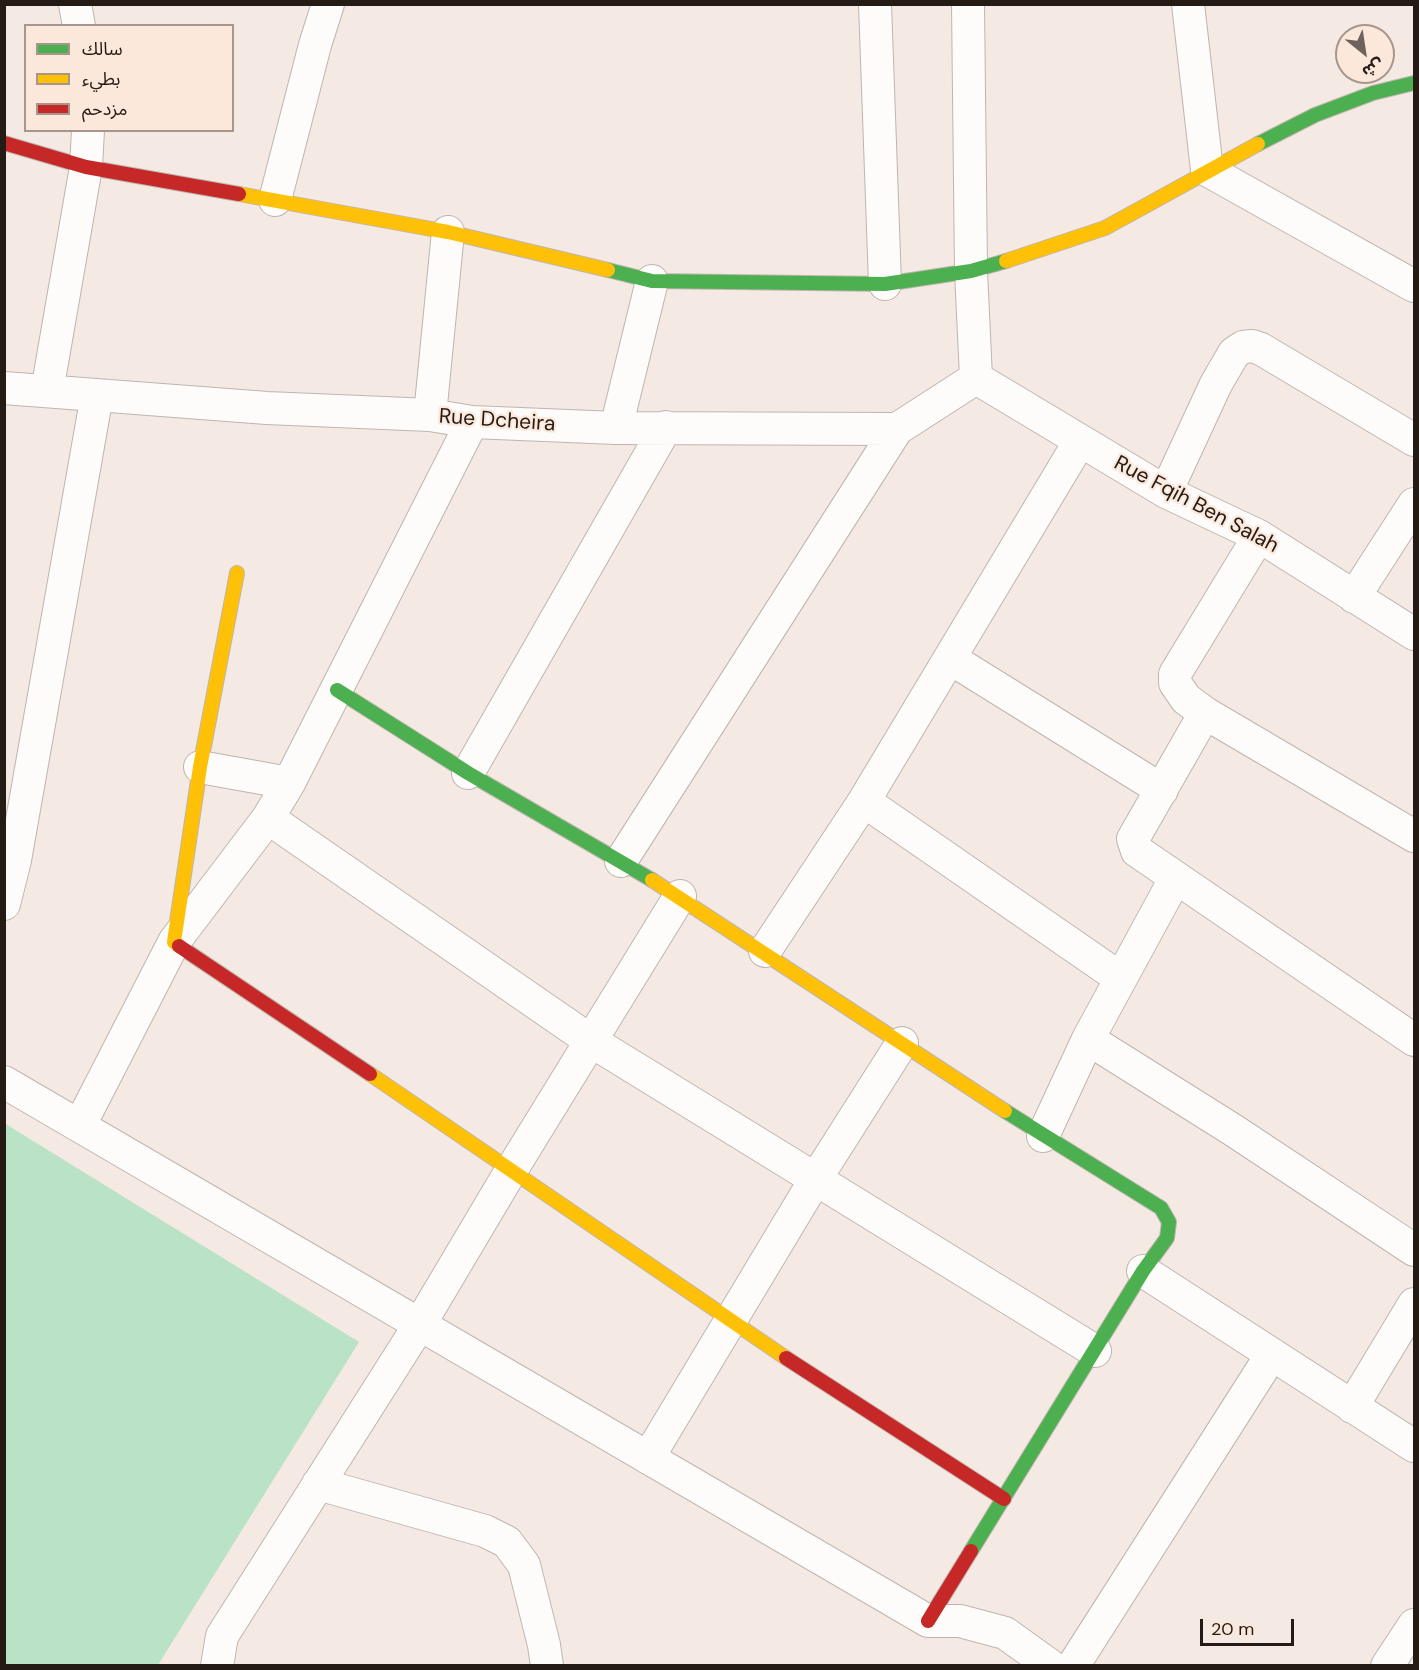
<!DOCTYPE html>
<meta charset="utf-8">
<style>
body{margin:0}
#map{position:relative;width:1419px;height:1670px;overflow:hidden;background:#f4e9e3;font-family:"DM Sans","Noto Sans Arabic",sans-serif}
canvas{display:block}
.frame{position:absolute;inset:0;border:6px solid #241b15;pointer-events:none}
.legend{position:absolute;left:24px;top:24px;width:210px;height:108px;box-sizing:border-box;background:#fce8db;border:2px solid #a6968c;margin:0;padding:8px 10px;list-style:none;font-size:18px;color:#241b15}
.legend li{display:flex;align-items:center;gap:12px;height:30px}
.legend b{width:30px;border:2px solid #a6968c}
.north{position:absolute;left:1335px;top:24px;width:60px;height:60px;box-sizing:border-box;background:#fce8db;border:2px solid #a6968c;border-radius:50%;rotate:150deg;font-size:16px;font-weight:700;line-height:24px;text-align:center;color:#241b15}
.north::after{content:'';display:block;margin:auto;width:21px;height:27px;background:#6d635d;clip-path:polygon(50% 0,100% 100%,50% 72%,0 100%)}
.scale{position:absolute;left:1200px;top:1619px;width:94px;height:27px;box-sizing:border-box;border:3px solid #241b15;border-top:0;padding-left:8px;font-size:18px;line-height:21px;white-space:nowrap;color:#241b15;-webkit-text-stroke:4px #fce8db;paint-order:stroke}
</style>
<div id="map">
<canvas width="1419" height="1670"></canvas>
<div class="frame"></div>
<ul class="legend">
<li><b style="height:8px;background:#4caf50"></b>سالك</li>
<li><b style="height:8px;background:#ffc107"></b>بطيء</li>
<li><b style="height:8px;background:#c62828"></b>مزدحم</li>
</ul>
<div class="north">ش</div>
<div class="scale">20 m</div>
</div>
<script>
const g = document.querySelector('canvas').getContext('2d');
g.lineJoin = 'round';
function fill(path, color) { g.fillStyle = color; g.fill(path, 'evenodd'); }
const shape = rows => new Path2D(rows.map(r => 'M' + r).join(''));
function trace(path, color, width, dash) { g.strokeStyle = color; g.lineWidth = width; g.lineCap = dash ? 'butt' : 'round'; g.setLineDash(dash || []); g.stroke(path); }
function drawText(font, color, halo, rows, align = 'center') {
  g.font = font + ' "DM Sans",sans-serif'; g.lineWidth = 4.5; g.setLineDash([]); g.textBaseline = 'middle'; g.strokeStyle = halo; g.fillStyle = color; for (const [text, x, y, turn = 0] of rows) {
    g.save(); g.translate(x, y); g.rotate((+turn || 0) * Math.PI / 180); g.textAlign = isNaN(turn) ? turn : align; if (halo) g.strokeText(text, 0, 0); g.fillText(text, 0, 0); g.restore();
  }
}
const green = shape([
 [4,1123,359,1342,158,1665,5,1665]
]);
const street = shape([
 [75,4,79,26],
 [875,4,885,284],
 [968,4,971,271,976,378],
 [1188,4,1207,170,1414,286],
 [275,200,315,45,328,4],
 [976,378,1166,492,1259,536,1414,634],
 [4,388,267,408,430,415,472,422,616,428,897,429,976,378],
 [47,391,86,167,88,130],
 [430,415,448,232],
 [616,428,652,281],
 [1166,492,1216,384,1234,353,1243,347,1252,346,1261,349,1414,440],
 [1259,536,1175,674,1175,683,1186,699,1205,713,1414,836],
 [1354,597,1414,504],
 [951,659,1162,790],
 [1205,713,1133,839,1137,851,1414,1040],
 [200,767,289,783],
 [468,773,666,427],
 [864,801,1120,978],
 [268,818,591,1041,1095,1351],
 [621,861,897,429],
 [4,904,15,860,97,395],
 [765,951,864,801,1080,441],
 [1088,1039,1233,1130,1414,1250],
 [4,1082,928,1621,960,1621,1005,1633,1051,1666],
 [80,1125,174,942,268,818,289,783,472,422],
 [1043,1136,1088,1039,1175,879],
 [1143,1271,1414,1446],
 [1352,1407,1414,1304],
 [648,1458,815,1180,902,1043],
 [318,1484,485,1531,507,1542,524,1565,544,1645,547,1666],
 [217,1666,222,1636,420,1324,512,1169,680,896],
 [1073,1666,1272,1354],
 [1387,1666,1414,1625]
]);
const fast = shape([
 [1258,144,1315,115,1373,93,1414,83],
 [608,270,652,281,885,284,971,271,1006,261],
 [337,690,468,773,652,880],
 [971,1551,1143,1271,1167,1238,1169,1222,1161,1208,1005,1111]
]);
const slow = shape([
 [239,194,448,232,608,270],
 [1006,261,1105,228,1258,144],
 [652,880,1005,1111],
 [179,946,174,942,200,767,237,573],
 [370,1074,786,1358]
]);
const jam = shape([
 [4,143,86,167,239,194],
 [179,946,370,1074],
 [786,1358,1004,1499],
 [928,1621,971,1551]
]);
const streetNames = [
 ["Rue Dcheira",497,421,4],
 ["Rue Fqih Ben Salah",1196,505,28]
];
fill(green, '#bae2c7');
trace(street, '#bfb5af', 34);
trace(fast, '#bfb5af', 16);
trace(slow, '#bfb5af', 16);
trace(jam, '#bfb5af', 16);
trace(street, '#fdfcfb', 32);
trace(fast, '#4caf50', 14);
trace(slow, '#ffc107', 14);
trace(jam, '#c62828', 14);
drawText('21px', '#241b15', '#fce8db', streetNames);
</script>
